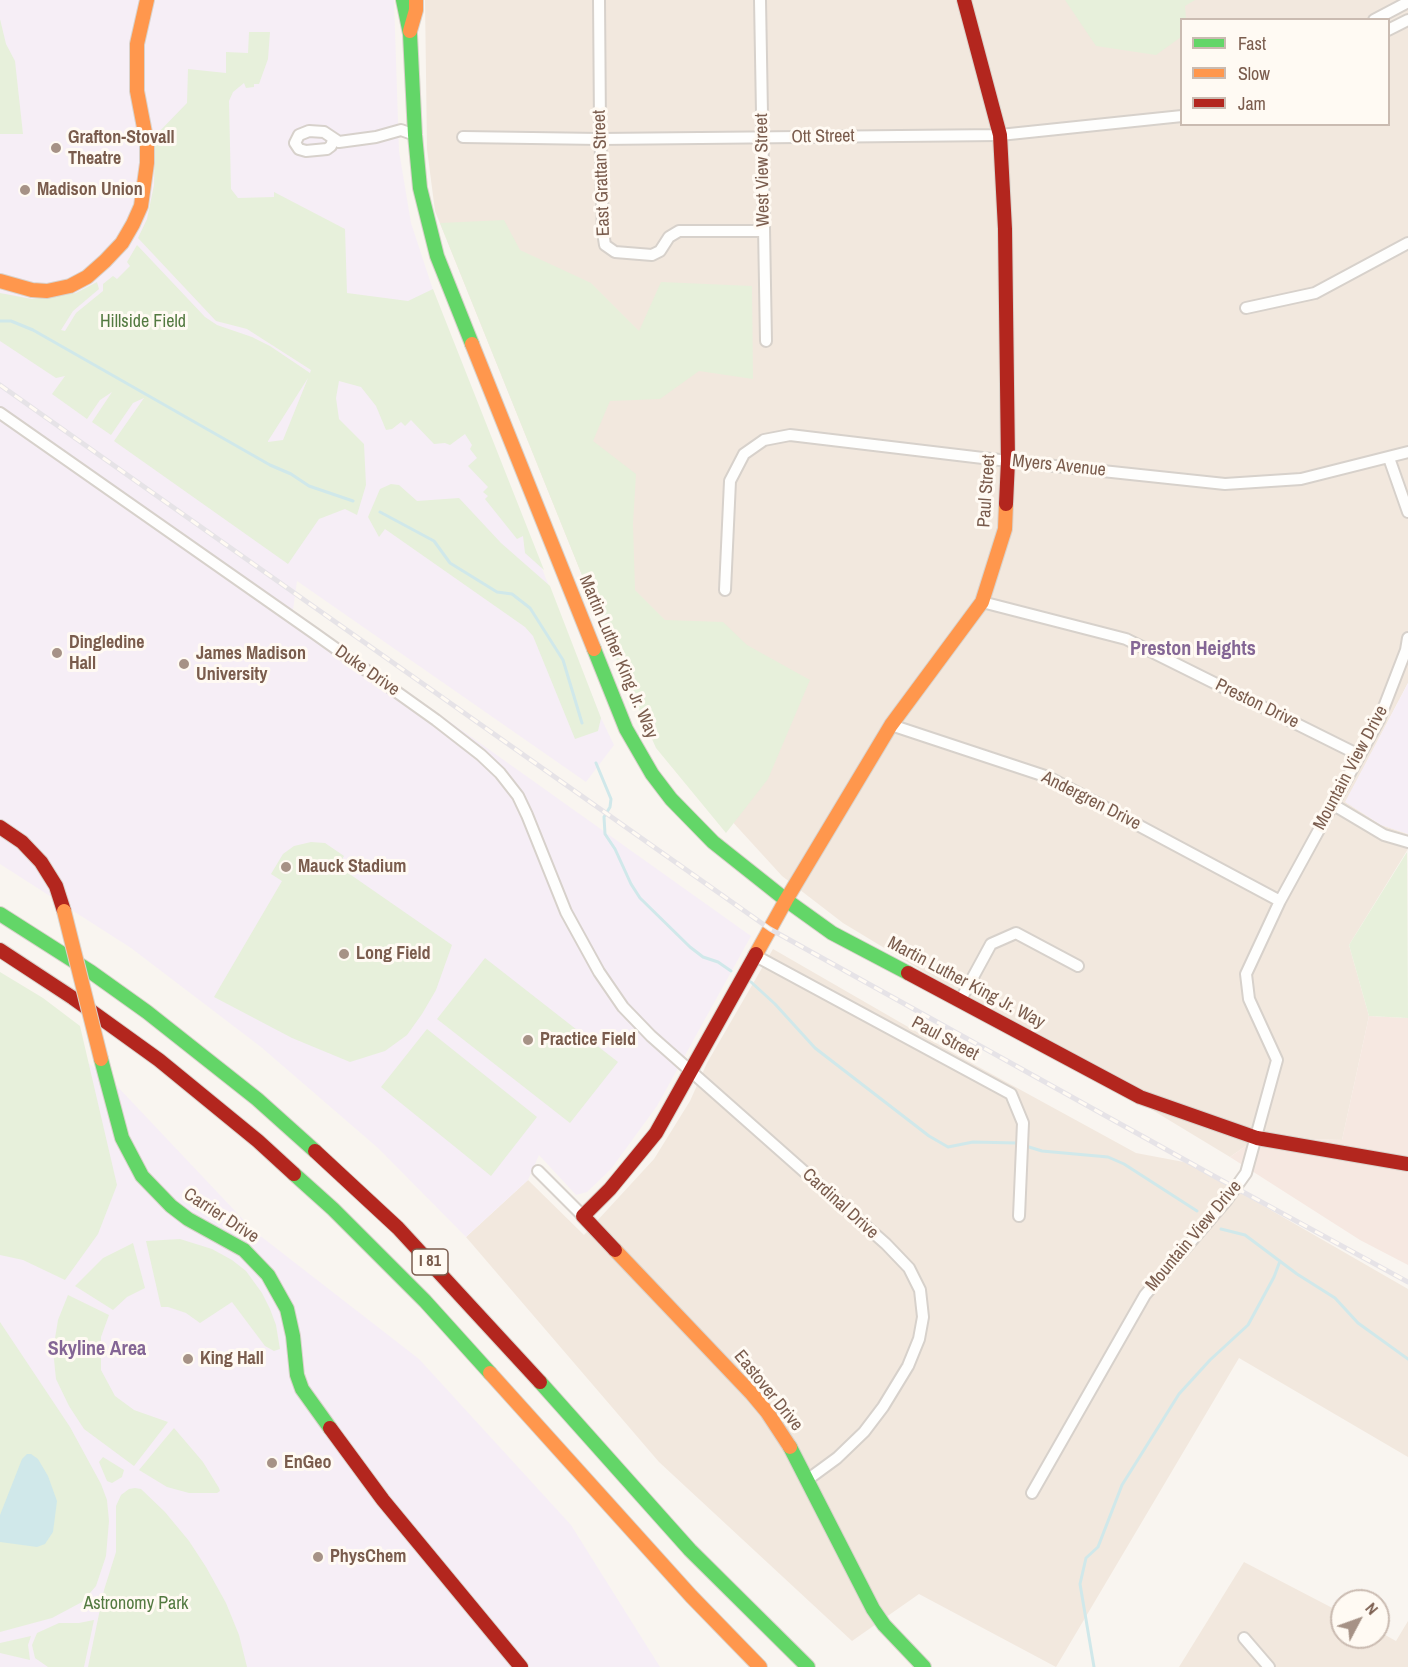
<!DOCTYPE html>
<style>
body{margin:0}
#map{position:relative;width:1408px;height:1667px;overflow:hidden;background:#f9f5f0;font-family:"Archivo Narrow",sans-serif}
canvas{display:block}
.legend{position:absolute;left:1180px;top:18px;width:210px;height:108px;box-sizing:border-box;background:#fffaf3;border:2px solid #cabbb1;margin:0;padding:8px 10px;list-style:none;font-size:18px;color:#7a5c4d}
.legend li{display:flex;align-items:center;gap:12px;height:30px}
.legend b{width:30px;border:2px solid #cabbb1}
.north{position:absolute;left:1330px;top:1589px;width:60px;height:60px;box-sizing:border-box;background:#fffaf3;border:2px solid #cabbb1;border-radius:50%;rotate:49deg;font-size:16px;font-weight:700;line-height:24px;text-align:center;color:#7a5c4d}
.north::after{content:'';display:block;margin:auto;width:21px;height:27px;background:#a69286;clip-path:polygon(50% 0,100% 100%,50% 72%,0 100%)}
</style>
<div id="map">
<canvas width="1408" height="1667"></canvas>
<ul class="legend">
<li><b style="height:8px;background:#63d668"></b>Fast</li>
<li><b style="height:8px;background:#ff974d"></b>Slow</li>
<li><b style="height:8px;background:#b3261e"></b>Jam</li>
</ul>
<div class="north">N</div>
</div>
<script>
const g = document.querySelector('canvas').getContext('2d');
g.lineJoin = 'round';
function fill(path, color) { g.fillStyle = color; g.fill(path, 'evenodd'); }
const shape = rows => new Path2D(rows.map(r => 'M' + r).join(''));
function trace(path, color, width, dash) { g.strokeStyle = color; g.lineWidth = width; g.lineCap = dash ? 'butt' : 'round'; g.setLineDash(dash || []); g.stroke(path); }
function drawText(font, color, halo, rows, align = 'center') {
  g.font = font + ' "Archivo Narrow",sans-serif'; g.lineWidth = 6; g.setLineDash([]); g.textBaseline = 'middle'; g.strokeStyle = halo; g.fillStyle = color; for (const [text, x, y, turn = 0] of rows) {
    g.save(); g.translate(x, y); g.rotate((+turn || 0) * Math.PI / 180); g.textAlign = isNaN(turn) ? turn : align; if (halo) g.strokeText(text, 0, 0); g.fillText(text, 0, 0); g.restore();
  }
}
const residential = shape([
 [425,0,1408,0,1408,683,1346,802,1381,825,1408,834,1408,849,1349,945,1369,1016,1342,1140,1257,1138,1230,1157,843,923,782,876,729,818,611,647,435,211,427,149],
 [1182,20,1388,20,1388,124,1182,124],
 [773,949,955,1054,1136,1153,1189,1163,1408,1289,1408,1457,1239,1358,1056,1667,919,1594,852,1641,659,1462,466,1237,528,1180,584,1235,654,1159,690,1101,707,1063],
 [1244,1562,1342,1613,1342,1637,1378,1637,1378,1631,1396,1641,1408,1621,1408,1667,1179,1667]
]);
const commercial = shape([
 [1369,1016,1408,1018,1408,1265,1360,1240,1230,1157,1257,1138,1342,1140]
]);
const education = shape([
 [0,0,394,0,399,151,411,223,438,305,601,718,614,745,586,782,297,581,293,610,751,936,657,1106,611,1169,587,1192,576,1195,539,1155,528,1180,466,1237,378,1148,261,1047,131,948,0,864],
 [1408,683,1408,834,1381,825,1345,802],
 [0,1005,78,1055,115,1084,254,1231,419,1359,571,1525,660,1667,0,1667]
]);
const green = shape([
 [1065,0,1195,0,1185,6,1186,19,1182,20,1181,37,1156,55,1096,46],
 [0,19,6,44,15,61,23,134,0,134],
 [249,32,270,32,268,59,259,84,254,84,254,87,246,88,244,83,233,92,229,101,231,189,238,198,274,197,274,192,345,229,347,293,408,301,433,289,544,570,525,553,523,536,517,539,485,499,488,496,483,492,488,487,468,466,477,458,470,449,472,445,465,434,450,445,445,443,434,444,411,420,405,426,401,422,392,429,386,430,376,406,361,387,339,381,336,398,339,419,364,444,366,485,357,515,345,509,319,519,288,564,114,441,144,398,133,403,111,435,92,422,112,392,100,400,87,419,52,394,65,376,56,378,0,341,0,293,32,299,76,293,97,282,99,289,73,311,61,330,65,331,76,313,103,291,103,284,113,276,117,279,130,266,127,262,137,245,205,317,217,325,252,337,270,346,310,373,311,370,247,329,216,321,138,238,147,219,154,185,155,136,187,103,188,69,226,73,226,52,248,53],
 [308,378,283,440,268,442,268,441],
 [504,220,520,250,591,283,639,331,661,282,752,286,753,379,699,371,660,399,610,401,593,441,636,474,633,524,635,590,665,620,723,622,747,645,810,680,768,779,726,833,656,748,611,647,440,223],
 [391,484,399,485,417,501,459,498,501,543,550,586,601,718,598,731,575,739,533,636,525,627,385,529,379,537,368,517,380,489],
 [311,842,325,843,344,856,338,866,452,945,436,990,422,1014,407,1035,385,1051,350,1062,292,1038,214,997,282,881,271,874,283,854,294,846],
 [1407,852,1408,1018,1369,1016,1349,945],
 [485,958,618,1062,570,1123,437,1019],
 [0,972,43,998,80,1026,117,1185,98,1234,65,1280,23,1260,0,1255],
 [427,1029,537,1117,491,1176,381,1087],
 [180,1239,212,1249,232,1260,246,1271,262,1293,270,1309,276,1325,280,1349,274,1351,265,1346,232,1302,200,1323,186,1313,168,1307,161,1307,146,1241],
 [133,1243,145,1288,127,1297,113,1310,75,1286,103,1258],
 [68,1295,109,1315,101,1337,101,1370,115,1396,134,1410,168,1422,134,1466,84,1429,69,1406,56,1379,53,1350,58,1320],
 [0,1322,70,1427,101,1484,107,1500,109,1521,106,1556,96,1586,82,1602,52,1618,0,1632],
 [174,1428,203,1462,219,1488,220,1491,217,1493,189,1493,167,1487,139,1470],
 [103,1457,124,1470,122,1477,112,1483,107,1481,99,1462],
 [135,1488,141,1489,165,1512,189,1541,206,1567,226,1603,239,1635,247,1667,88,1667,104,1590,116,1552,116,1506,121,1495,129,1489],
 [94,1620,84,1667,48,1667,35,1658,32,1645,37,1633,59,1623,79,1623],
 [31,1636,28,1645,30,1660,0,1653,0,1643]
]);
const water = shape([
 [27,1454,31,1454,38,1459,48,1476,57,1501,53,1532,45,1544,37,1547,0,1542,0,1515,22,1459]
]);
const stream = shape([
 [0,321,11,321,33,330,270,465,291,474,309,486,353,501],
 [380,512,434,541,450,563,497,592,512,594,530,608,563,660,582,723],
 [596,763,611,799,610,807,604,817,605,834,615,849,631,884,640,898,690,947,703,957,718,962,731,971],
 [751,982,775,1004,815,1048,929,1136,948,1147,973,1142,1016,1143,1042,1151,1108,1157,1124,1164,1197,1211],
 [1221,1229,1245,1235,1297,1274,1335,1298,1358,1323,1408,1359],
 [1094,1667,1080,1584,1086,1558,1098,1547,1122,1485,1179,1394,1210,1360,1248,1325,1274,1277,1280,1261]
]);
const street = shape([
 [599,0,600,125,603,232,605,245,615,252,652,255,660,251,669,237,679,231,764,231],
 [760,0,766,341],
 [1374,20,1408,2],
 [1388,30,1408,20],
 [463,137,600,139,1000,135,1182,116],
 [333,140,331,146,327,149,306,151,299,149,295,143,299,135,309,131,324,132,339,142,376,137,401,130,415,135],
 [1246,308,1315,293,1408,243],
 [0,413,314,633,436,720,481,755,500,773,518,796,527,815,566,912,599,972,623,1007,651,1036,886,1244,909,1268,920,1290,923,1317,919,1339,908,1366,883,1407,864,1432,837,1458,807,1480],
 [1389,458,1408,512],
 [725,590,730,481,744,454,764,440,790,435,1008,461,1225,484,1301,479,1408,452],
 [982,602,1126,639,1359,755],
 [891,725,1048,777,1280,901],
 [1332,804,1384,835,1408,842],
 [754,955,1011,1094,1023,1123,1019,1216],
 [960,1001,991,944,1016,933,1078,966],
 [538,1171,583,1216],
 [1032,1493,1145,1295,1226,1201,1246,1173,1277,1060,1249,999,1246,974,1280,901,1379,720,1406,650,1408,638],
 [1244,1638,1269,1667]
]);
const fast = shape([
 [403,0,410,34,415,135,420,188,437,256,472,344],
 [594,649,626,729,652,774,671,799,713,842,786,900,832,933,908,973],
 [0,914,91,972,147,1012,257,1099,315,1151],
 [101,1059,122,1138,142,1176,171,1206,188,1219,244,1250,268,1275,287,1309,293,1336,297,1375,302,1389,330,1428],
 [294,1174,333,1209,425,1301,490,1373],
 [540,1382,690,1550,808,1667],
 [790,1447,873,1609,884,1625,924,1667]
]);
const slow = shape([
 [410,31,416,10,416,0],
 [0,281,32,290,47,291,70,286,87,277,105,261,122,243,133,224,141,206,147,163,147,143,137,91,137,44,147,0],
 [472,344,594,649],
 [756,954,786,900,891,725,982,602,1005,529,1006,504],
 [615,1250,752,1394,767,1412,790,1447],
 [490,1373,691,1596,760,1667]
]);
const jam = shape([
 [964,0,1000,135,1005,229,1008,461,1006,504],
 [0,827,22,842,41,862,56,886,64,911],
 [0,950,73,998,159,1060,258,1141,294,1174],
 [908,973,1140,1097,1257,1138,1408,1164],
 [315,1151,398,1228,540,1382],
 [615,1250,583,1216,610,1189,656,1133,756,954],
 [330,1428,383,1500,521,1667]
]);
const rail = shape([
 [0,385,770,929,1212,1175,1408,1282]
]);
const slowBridge = shape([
 [64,911,101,1059]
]);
const markers = [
 [56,148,6,"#a69286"],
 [25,190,6,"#a69286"],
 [57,653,6,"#a69286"],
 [184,664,6,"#a69286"],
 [286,867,6,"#a69286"],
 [344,954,6,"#a69286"],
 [528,1040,6,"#a69286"],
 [188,1359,6,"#a69286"],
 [272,1463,6,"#a69286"],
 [318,1557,6,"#a69286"]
];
const shields = [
 [430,1262,36]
];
const shieldNames = [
 ["I 81",430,1262]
];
const streetNames = [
 ["Ott Street",823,137,-1],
 ["West View Street",763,170,-91],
 ["East Grattan Street",602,173,-92],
 ["Myers Avenue",1059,466,6],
 ["Paul Street",987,491,-86],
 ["Martin Luther King Jr. Way",618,657,67],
 ["Duke Drive",367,671,35],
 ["Preston Drive",1257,704,26],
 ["Mountain View Drive",1351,768,-62],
 ["Andergren Drive",1091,801,27],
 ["Martin Luther King Jr. Way",966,983,28],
 ["Paul Street",945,1039,28],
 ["Cardinal Drive",840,1204,42],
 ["Carrier Drive",221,1216,33],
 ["Mountain View Drive",1194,1236,-50],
 ["Eastover Drive",768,1391,51]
];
const poiNames = [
 ["Grafton-Stovall",68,138],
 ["Theatre",68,159],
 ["Madison Union",37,190],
 ["Dingledine",69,643],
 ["Hall",69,664],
 ["James Madison",196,654],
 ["University",196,675],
 ["Mauck Stadium",298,867],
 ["Long Field",356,954],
 ["Practice Field",540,1040],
 ["King Hall",200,1359],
 ["EnGeo",284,1463],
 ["PhysChem",330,1557]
];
const parkNames = [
 ["Hillside Field",143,322],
 ["Astronomy Park",136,1604]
];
const neighbourhoodNames = [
 ["Preston Heights",1193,650],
 ["Skyline Area",97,1350]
];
fill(residential, '#f2e8de');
fill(commercial, '#f6e8e1');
fill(education, '#f6eef6');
fill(green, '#e7f0db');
fill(water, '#d0e8ea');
trace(stream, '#d0e8ea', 3);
trace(street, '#d7d1cb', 14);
trace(fast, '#d9d2cb', 16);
trace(slow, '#d9d2cb', 16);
trace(jam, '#d9d2cb', 16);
trace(street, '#fefefd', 10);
trace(fast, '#63d668', 14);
trace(slow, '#ff974d', 14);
trace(jam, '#b3261e', 14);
trace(rail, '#e6e3e7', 5);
trace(rail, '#fffaf3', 3, [9]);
trace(slowBridge, '#d9d2cb', 16, []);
trace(slowBridge, '#ff974d', 14);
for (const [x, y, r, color] of markers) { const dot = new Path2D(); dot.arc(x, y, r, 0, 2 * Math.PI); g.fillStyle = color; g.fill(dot); trace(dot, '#fffaf3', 2); }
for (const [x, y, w] of shields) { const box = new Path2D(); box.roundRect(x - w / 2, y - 13, w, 26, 4.5); g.fillStyle = '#fffaf3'; g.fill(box); trace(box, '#7a5c4d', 1.5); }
drawText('bold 16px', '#7a5c4d', null, shieldNames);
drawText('18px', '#7a5c4d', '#fffaf3', streetNames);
drawText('bold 18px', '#7a5c4d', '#fffaf3', poiNames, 'left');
drawText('18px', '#537a41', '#fffaf3', parkNames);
drawText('bold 20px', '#846695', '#fffaf3', neighbourhoodNames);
</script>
